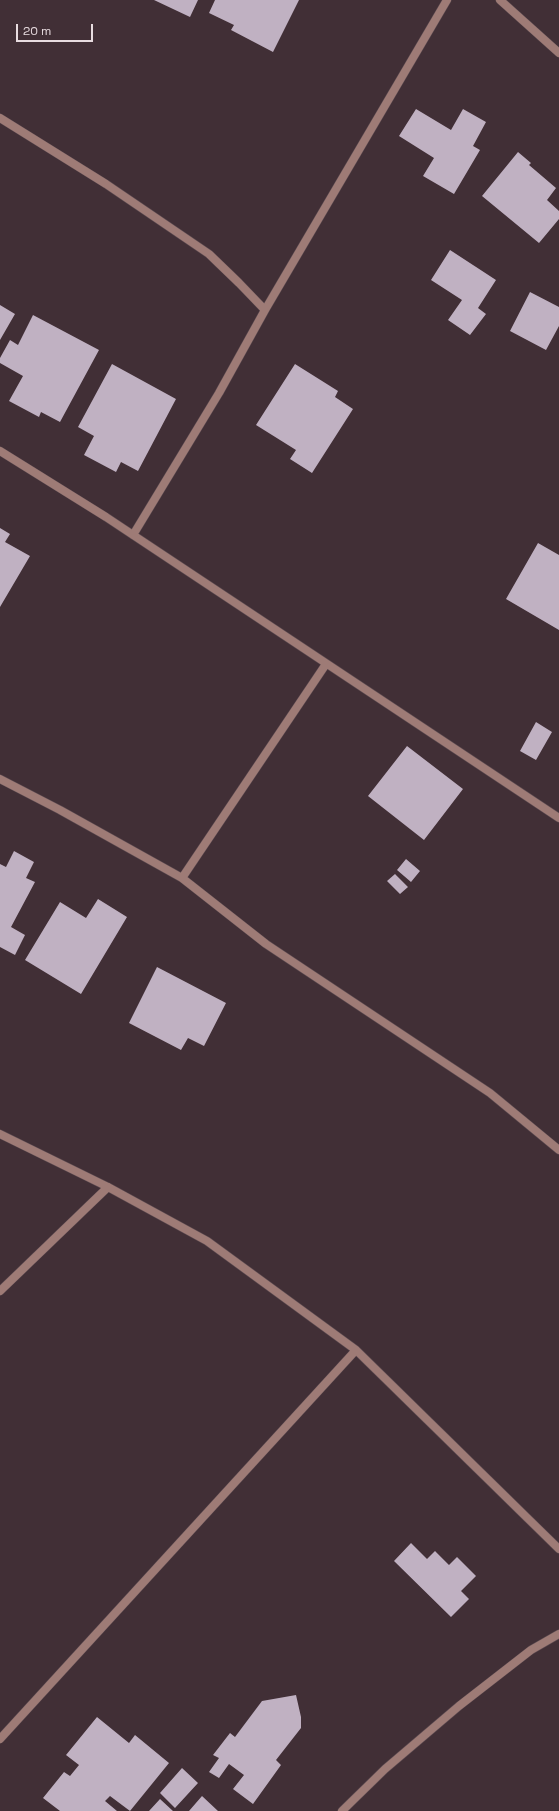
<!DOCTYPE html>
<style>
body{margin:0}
#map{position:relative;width:559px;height:1811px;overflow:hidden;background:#412f36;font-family:"Space Grotesk",sans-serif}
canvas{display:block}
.scale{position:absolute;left:16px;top:24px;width:77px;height:18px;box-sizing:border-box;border:2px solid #e8dce0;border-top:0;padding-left:5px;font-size:12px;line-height:14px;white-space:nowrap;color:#e8dce0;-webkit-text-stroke:3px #412f36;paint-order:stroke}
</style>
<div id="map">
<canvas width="559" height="1811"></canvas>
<div class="scale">20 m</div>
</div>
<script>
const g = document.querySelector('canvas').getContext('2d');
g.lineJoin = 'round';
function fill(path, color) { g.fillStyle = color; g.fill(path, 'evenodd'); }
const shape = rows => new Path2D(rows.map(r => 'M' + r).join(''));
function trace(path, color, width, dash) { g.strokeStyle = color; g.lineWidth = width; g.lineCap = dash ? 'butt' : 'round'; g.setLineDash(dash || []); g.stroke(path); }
const building = shape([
 [154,0,198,0,190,17],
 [215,0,299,0,273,52,231,30,234,25,209,13],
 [416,109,451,130,463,109,486,122,473,146,480,150,454,194,423,176,434,158,399,136],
 [518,152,531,163,529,165,556,188,547,200,559,211,559,219,539,243,482,196],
 [450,250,496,280,478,308,486,314,470,335,448,320,462,300,431,280],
 [530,292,559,307,559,326,546,350,510,331],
 [0,305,15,314,0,340],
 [33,315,99,350,60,422,41,412,39,417,9,401,23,376,0,363,0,358,10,340,18,345],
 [112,364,176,399,138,471,121,462,116,472,84,455,94,436,78,427],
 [295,364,338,391,335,397,353,409,312,473,290,459,296,450,256,425],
 [0,528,10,534,5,542,30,556,0,607],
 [538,543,559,555,559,630,506,599],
 [536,722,552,732,536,760,520,751],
 [407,746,463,789,424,840,368,796],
 [14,851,34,862,26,878,35,882,11,927,25,935,15,955,0,947,0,864,6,867],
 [406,859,420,871,411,882,397,870],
 [395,874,408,887,400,894,387,881],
 [98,899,127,917,81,994,25,960,60,902,86,918],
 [157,967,226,1003,204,1046,188,1038,181,1050,129,1023],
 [411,1543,427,1559,435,1551,449,1565,457,1557,476,1576,461,1591,469,1599,451,1617,394,1561],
 [296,1695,301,1717,301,1728,276,1760,281,1765,253,1804,233,1789,244,1775,229,1764,219,1778,209,1772,219,1758,213,1755,230,1733,235,1737,262,1701],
 [97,1717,129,1743,135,1735,169,1763,130,1811,110,1796,105,1801,117,1811,60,1811,43,1798,64,1772,70,1776,79,1765,66,1755],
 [182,1768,198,1783,175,1808,160,1793],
 [202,1796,218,1811,189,1811],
 [160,1799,173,1811,149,1811]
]);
const street = shape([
 [500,0,559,53],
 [0,118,106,184,209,254,239,283,265,310],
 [0,451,106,517,559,818],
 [133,535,219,393,265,310,447,0],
 [0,779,60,810,182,878,266,944,490,1093,559,1150],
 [182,878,326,664],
 [0,1134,108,1187,207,1241,356,1350,559,1549],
 [0,1291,108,1187],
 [0,1739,356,1350],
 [342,1811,385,1769,459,1706,531,1650,559,1634]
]);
fill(building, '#c0b1c2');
trace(street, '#5c4b51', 9);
trace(street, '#9e7b76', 8);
</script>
